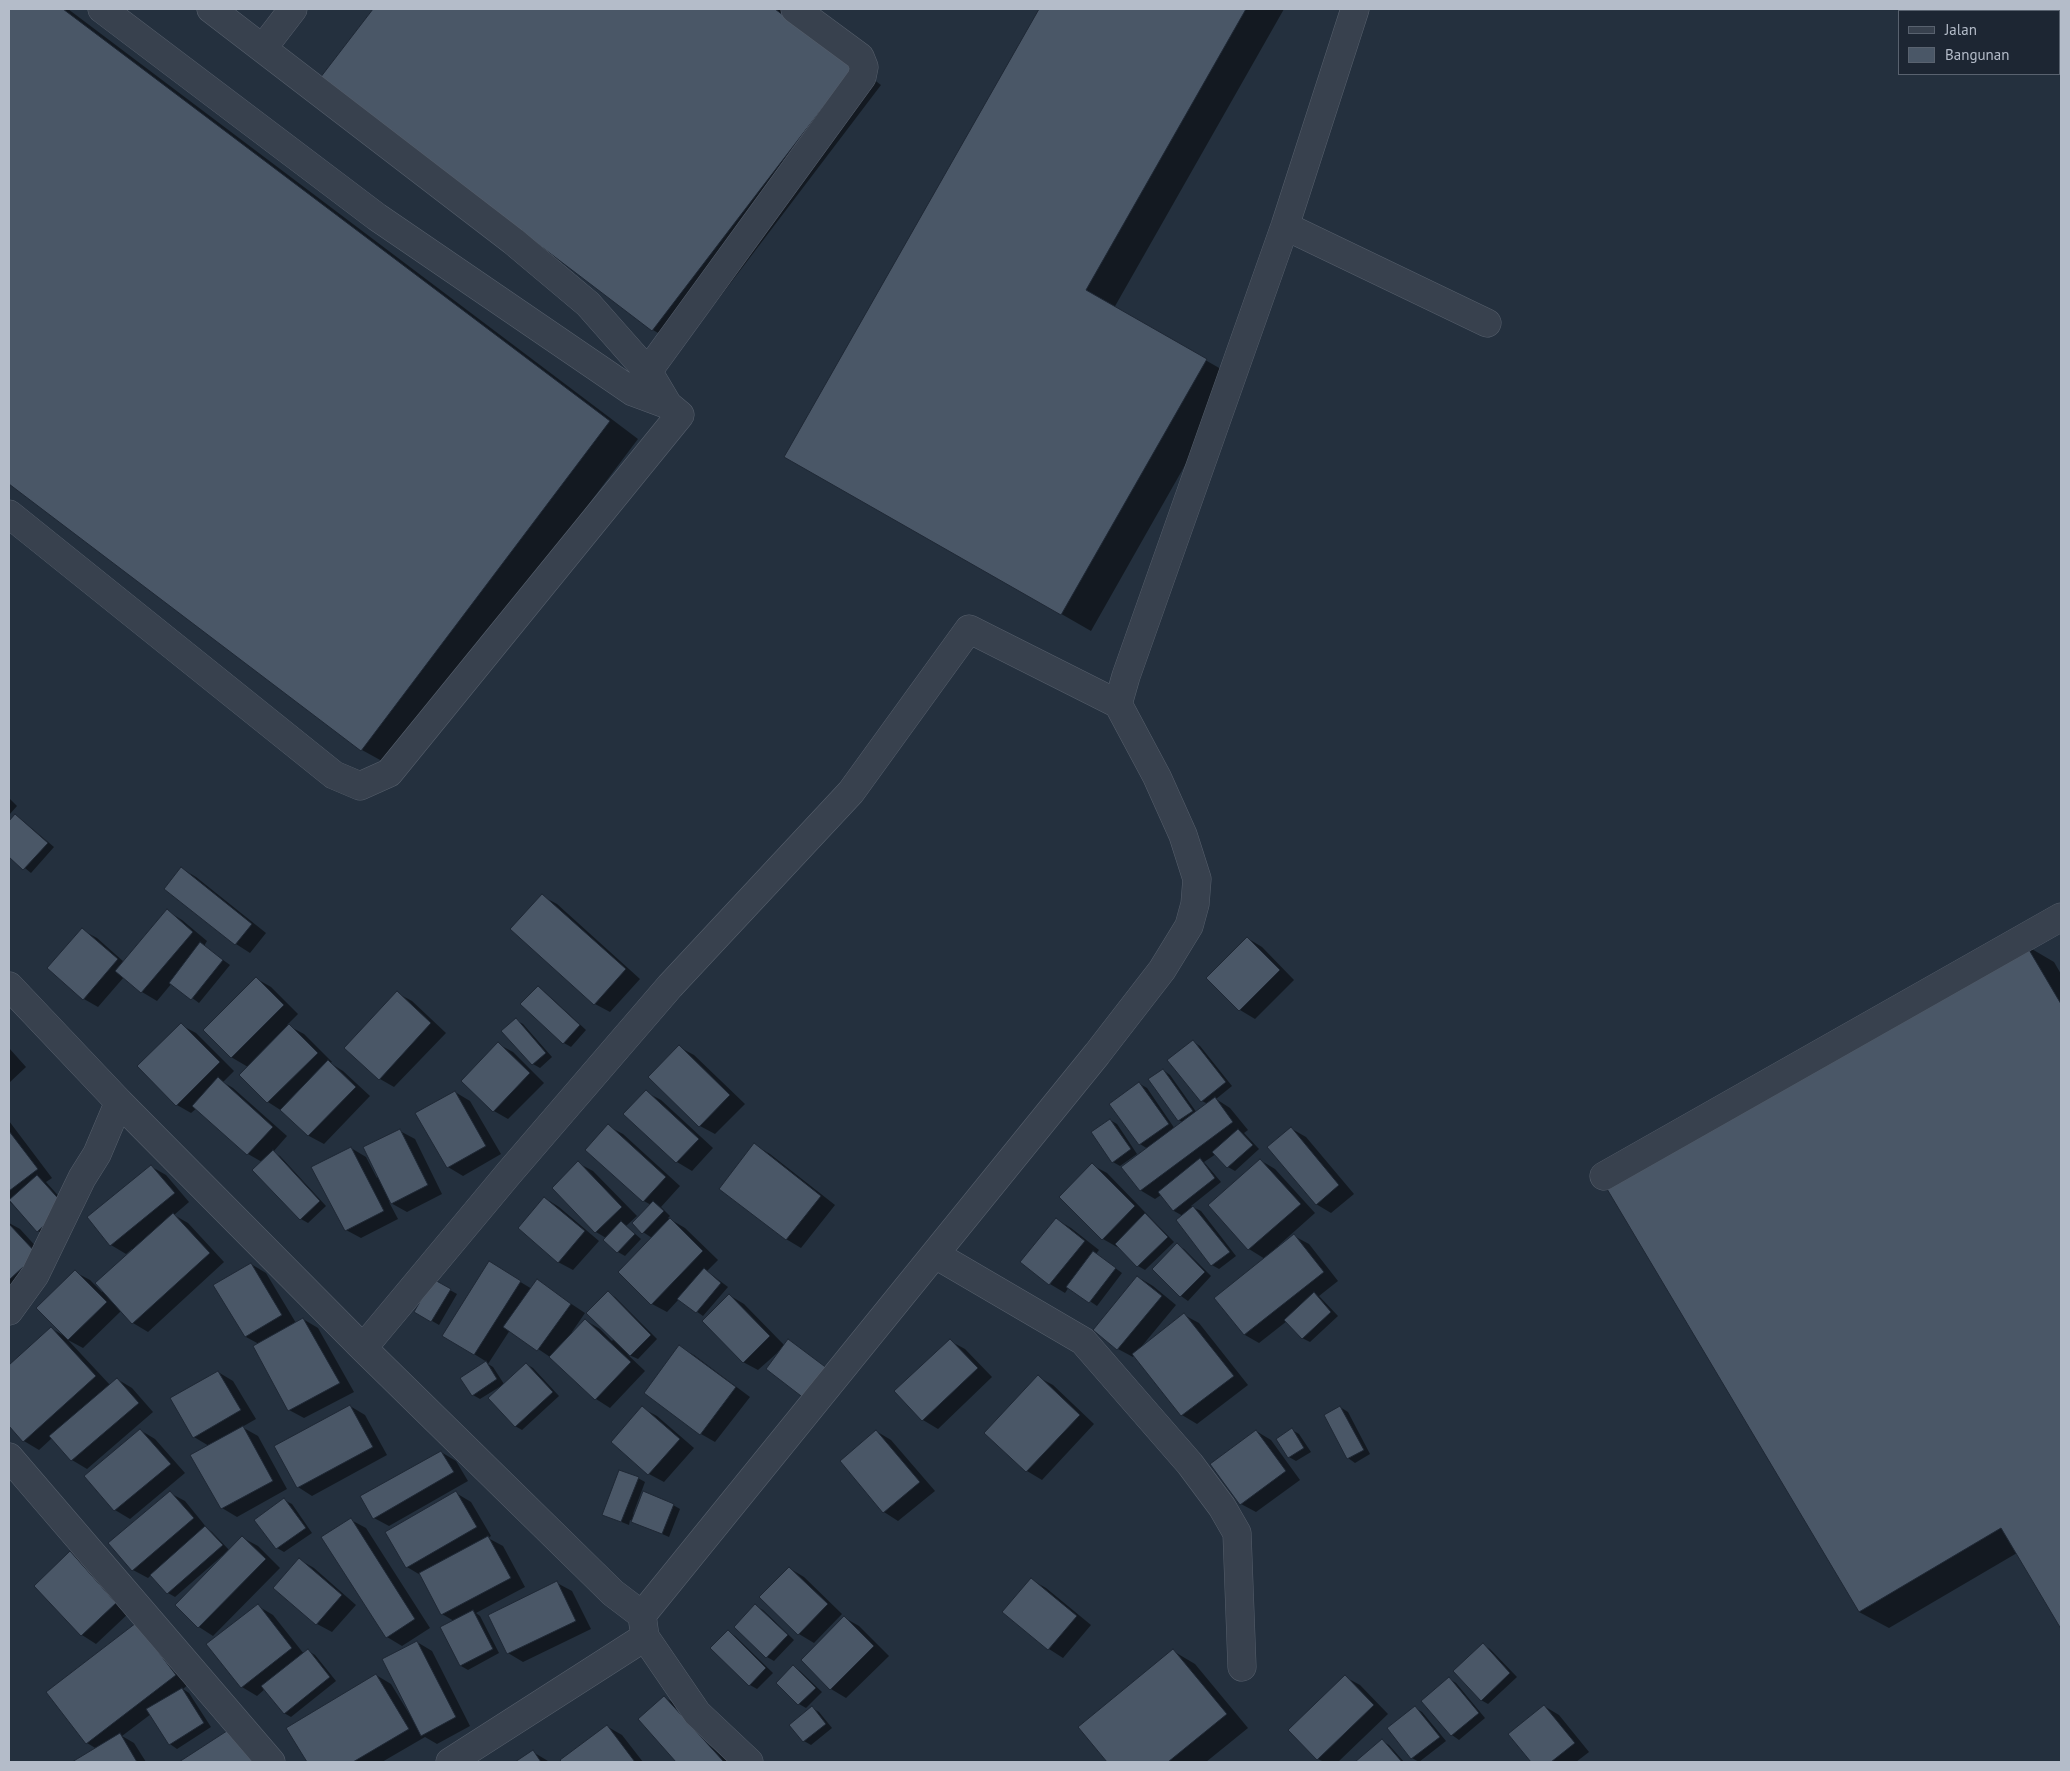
<!DOCTYPE html>
<style>
body{margin:0}
#map{position:relative;width:2070px;height:1771px;overflow:hidden;background:#24303e;font-family:"PT Sans",sans-serif}
canvas{display:block}
.frame{position:absolute;inset:0;border:10px solid #b4bcc9;pointer-events:none}
.legend{position:absolute;left:1898px;top:10px;width:162px;height:65px;box-sizing:border-box;background:#1d2633;border:1px solid #59626f;margin:0;padding:6px 9px;list-style:none;font-size:15px;color:#b4bcc9}
.legend li{display:flex;align-items:center;gap:10px;height:25px}
.legend b{width:25px;border:1px solid #59626f}
</style>
<div id="map">
<canvas width="2070" height="1771"></canvas>
<div class="frame"></div>
<ul class="legend">
<li><b style="height:6px;background:#38414e"></b>Jalan</li>
<li><b style="height:14px;background:#4a5767"></b>Bangunan</li>
</ul>
</div>
<script>
const g = document.querySelector('canvas').getContext('2d');
g.lineJoin = 'round';
function fill(path, color) { g.fillStyle = color; g.fill(path, 'evenodd'); }
const shape = rows => new Path2D(rows.map(r => 'M' + r).join(''));
function trace(path, color, width, dash) { g.strokeStyle = color; g.lineWidth = width; g.lineCap = dash ? 'butt' : 'round'; g.setLineDash(dash || []); g.stroke(path); }
const shadow = shape([
 [12,9,68,9,638,439,391,766,362,750,9,483,9,14],
 [375,9,781,9,881,85,682,347,653,330,322,78],
 [1040,9,1284,9,1114,308,1235,377,1091,631,786,456],
 [1922,9,2035,9,2031,11,1923,11],
 [9,798,17,806,9,815],
 [16,815,54,847,31,873,9,855,9,823],
 [181,868,196,877,266,933,250,953,236,944],
 [542,896,557,904,640,979,610,1012,595,1004],
 [167,911,182,920,207,941,204,946,230,965,199,1003,172,983,157,1001,142,992,124,977,98,1007,84,999,82,930,97,938,124,962],
 [1247,938,1262,947,1294,980,1255,1019,1240,1010,1208,978],
 [2025,945,2054,962,2061,974,2061,1627,2017,1553,1889,1628,1859,1612],
 [257,979,271,987,298,1014,287,1025,304,1034,332,1062,330,1063,343,1071,370,1096,324,1144,309,1136,282,1111,268,1102,240,1075,248,1067,231,1057],
 [538,988,545,992,586,1030,571,1047,564,1043],
 [397,993,412,1001,446,1033,394,1087,380,1079],
 [516,1020,523,1024,552,1057,540,1068,533,1064],
 [181,1025,196,1033,234,1071,223,1082,233,1088,287,1136,273,1152,280,1156,326,1206,308,1223,301,1219,262,1162,248,1154,197,1108,191,1113,177,1105],
 [1193,1042,1200,1046,1232,1086,1216,1099,1230,1108,1248,1130,1244,1133,1259,1149,1235,1171,1228,1167,1216,1154,1204,1162,1221,1182,1191,1206,1201,1211,1236,1256,1219,1269,1212,1265,1183,1216,1174,1211,1161,1195,1155,1199,1140,1190,1148,1149,1140,1144,1111,1104,1140,1084,1147,1088,1175,1129,1183,1123,1179,1120,1163,1070,1170,1075,1197,1113,1208,1104,1202,1101],
 [498,1044,513,1052,544,1083,508,1119,494,1111],
 [679,1047,694,1055,745,1104,715,1134,700,1126,650,1077],
 [9,1048,26,1067,9,1083],
 [455,1092,470,1101,501,1154,463,1176,448,1167],
 [646,1092,661,1100,713,1148,692,1171,677,1162,625,1114],
 [1110,1120,1117,1124,1137,1154,1120,1166,1113,1162],
 [9,1121,52,1178,46,1182,71,1210,45,1235,38,1231,9,1201],
 [608,1126,623,1134,680,1186,661,1207,670,1216,668,1218,685,1228,718,1260,707,1271,728,1287,703,1316,679,1299,667,1312,652,1304,652,1238,643,1232,651,1205,644,1201,586,1150],
 [1292,1129,1306,1137,1354,1194,1331,1213,1316,1204],
 [400,1131,415,1139,442,1194,407,1212,389,1202,398,1219,361,1238,346,1230,351,1148,366,1157,377,1178],
 [755,1145,770,1154,835,1205,801,1248,786,1239],
 [1260,1160,1275,1169,1315,1213,1278,1246,1279,1248,1294,1236,1309,1244,1338,1281,1319,1296,1338,1316,1310,1342,1302,1338,1287,1321,1259,1343,1245,1335,1265,1259,1249,1249,1210,1205],
 [578,1163,593,1171,637,1216,626,1226,641,1239,625,1256,618,1252,606,1238,596,1232],
 [1092,1165,1107,1173,1174,1242,1145,1270,1138,1266,1119,1246,1117,1247,1103,1239],
 [152,1167,166,1175,189,1202,174,1215,188,1223,224,1262,148,1332,133,1323,121,1311,83,1348,68,1340,110,1385,117,1379,132,1388,153,1412,87,1469,72,1460,52,1438,39,1450,24,1441,9,1424,9,1367,51,1328,64,1336,75,1272,90,1280,102,1292,133,1251,132,1249,126,1254,111,1245,88,1218],
 [545,1198,559,1207,599,1241,573,1270,558,1262],
 [1056,1219,1071,1228,1099,1250,1096,1254,1122,1273,1097,1306,1069,1287,1065,1293,1050,1284,1021,1262],
 [9,1223,20,1229,51,1263,9,1302],
 [1177,1245,1184,1249,1211,1276,1188,1301,1181,1296,1154,1269],
 [251,1264,266,1273,296,1323,303,1319,318,1328,354,1392,304,1418,289,1410,259,1344,246,1337],
 [504,1272,532,1289,537,1281,585,1313,572,1332,573,1333,585,1320,600,1329,612,1341,614,1339,608,1293,615,1297,657,1339,638,1359,627,1354,645,1371,610,1408,596,1399,553,1359,510,1330,488,1364,493,1367,504,1384,526,1364,533,1368,559,1396,522,1430,515,1426,501,1386,480,1399,473,1395,462,1379,487,1362,474,1354],
 [1138,1277,1153,1286,1176,1305,1142,1346,1184,1315,1199,1323,1248,1385,1197,1424,1182,1415,1135,1355,1133,1357,1118,1349],
 [434,1281,457,1294,439,1325,415,1311],
 [729,1295,744,1304,785,1346,758,1370,743,1362],
 [950,1341,965,1349,992,1377,938,1429,923,1420],
 [679,1347,694,1355,750,1397,715,1442,701,1434],
 [218,1372,233,1381,256,1419,242,1427,258,1436,287,1489,237,1517,222,1508,209,1446,194,1437],
 [1038,1377,1053,1385,1094,1424,1042,1480,1027,1471,986,1433],
 [350,1406,365,1415,387,1455,312,1496,298,1487],
 [1340,1407,1348,1412,1370,1454,1355,1463,1348,1458],
 [642,1408,657,1416,694,1448,664,1482,649,1474],
 [140,1430,155,1439,185,1473,130,1519,115,1510,86,1476],
 [1292,1430,1299,1434,1311,1452,1296,1461,1289,1457],
 [876,1431,891,1440,935,1491,898,1521,884,1512],
 [1256,1431,1271,1440,1300,1480,1256,1512,1241,1504],
 [441,1452,456,1461,468,1481,389,1526,374,1518],
 [638,1478,645,1482,633,1514,673,1505,680,1509,669,1537,630,1520,629,1525,604,1515],
 [170,1493,185,1501,207,1528,212,1532,230,1551,243,1538,258,1546,280,1568,213,1636,199,1627,223,1558,222,1556,175,1597,168,1593,151,1575,148,1578,133,1570],
 [456,1493,471,1502,491,1536,488,1538,503,1546,525,1587,476,1613,480,1616,499,1653,468,1670,461,1666,442,1628,454,1621,442,1614,422,1576,407,1567],
 [284,1500,292,1504,312,1533,284,1552,277,1548,256,1520],
 [351,1520,366,1528,430,1628,402,1646,387,1637],
 [70,1553,85,1562,130,1612,96,1644,82,1635],
 [300,1560,314,1568,356,1605,332,1632,317,1624],
 [789,1568,804,1577,842,1614,814,1643,799,1634,760,1597],
 [1032,1580,1046,1588,1091,1625,1063,1658,1049,1649],
 [557,1583,572,1591,591,1629,523,1662,508,1653],
 [258,1606,273,1615,304,1654,308,1651,315,1655,336,1681,291,1717,284,1713,265,1689,257,1696,242,1687],
 [756,1606,763,1610,794,1640,774,1661,767,1657],
 [845,1618,859,1626,889,1656,846,1698,831,1689,802,1660],
 [136,1624,190,1683,183,1689,189,1693,211,1727,177,1749,170,1744,151,1714,122,1736,134,1743,146,1762,74,1762,97,1749,87,1743,48,1692],
 [728,1632,735,1636,773,1673,757,1689,750,1685],
 [417,1642,432,1651,470,1726,437,1744,425,1737,382,1762,308,1762,287,1728,376,1675,391,1684,410,1715,411,1714],
 [1483,1645,1490,1649,1517,1677,1488,1704,1481,1700],
 [1173,1651,1195,1664,1248,1728,1206,1762,1109,1762,1080,1727],
 [793,1666,800,1671,822,1692,806,1708,799,1704,778,1683],
 [1345,1677,1360,1685,1388,1714,1338,1762,1324,1762,1318,1759],
 [1449,1679,1456,1683,1485,1718,1459,1740,1452,1735],
 [664,1697,679,1706,730,1762,678,1762,640,1720],
 [1544,1706,1559,1715,1589,1752,1576,1762,1533,1762,1510,1734],
 [812,1708,819,1712,832,1728,811,1745,804,1741],
 [1415,1708,1422,1712,1446,1741,1419,1762,1412,1758],
 [608,1727,622,1735,643,1762,563,1762,562,1761],
 [233,1729,264,1762,181,1762],
 [1382,1741,1389,1745,1404,1762,1357,1762],
 [533,1752,548,1761,549,1762,517,1762]
]);
const building = shape([
 [11,9,63,9,610,421,361,751,9,484,9,11,11,9],
 [373,9,775,9,853,68,652,331,320,78,373,9],
 [1039,9,1246,9,1086,290,1207,359,1061,615,784,457,1039,9],
 [1920,9,1978,9,1974,11,1922,11,1920,9],
 [15,814,48,843,23,870,9,857,9,821,15,814],
 [181,867,252,924,235,945,164,889,181,867],
 [542,894,626,969,594,1005,510,929,542,894],
 [167,909,193,932,141,993,115,971,167,909],
 [82,928,118,959,83,1000,47,968,82,928],
 [1247,937,1280,970,1239,1011,1206,978,1247,937],
 [200,942,223,960,191,1000,169,983,200,942],
 [2025,943,2061,1004,2061,1629,2001,1528,1859,1612,1607,1189,2025,943],
 [256,977,284,1005,231,1058,203,1030,256,977],
 [538,986,580,1025,563,1044,520,1004,538,986],
 [397,991,431,1023,379,1080,344,1048,397,991],
 [516,1018,546,1053,532,1065,501,1031,516,1018],
 [181,1023,220,1062,176,1106,137,1066,181,1023],
 [289,1024,318,1053,267,1103,239,1075,289,1024],
 [1193,1040,1226,1082,1201,1102,1167,1060,1193,1040],
 [498,1042,530,1073,493,1112,461,1081,498,1042],
 [679,1045,730,1095,699,1127,648,1077,679,1045],
 [328,1060,356,1087,308,1136,280,1110,328,1060],
 [1163,1069,1193,1111,1178,1121,1148,1079,1163,1069],
 [218,1077,273,1127,247,1155,192,1106,218,1077],
 [1139,1082,1169,1124,1139,1145,1109,1104,1139,1082],
 [646,1090,699,1139,676,1163,623,1114,646,1090],
 [455,1091,486,1146,447,1168,415,1113,455,1091],
 [1215,1097,1233,1122,1140,1191,1121,1167,1215,1097],
 [1110,1119,1131,1149,1112,1163,1091,1132,1110,1119],
 [608,1124,666,1177,643,1202,585,1150,608,1124],
 [1291,1127,1339,1185,1316,1205,1267,1147,1291,1127],
 [400,1129,428,1185,391,1204,363,1147,400,1129],
 [1238,1129,1253,1145,1227,1168,1212,1152,1238,1129],
 [9,1131,38,1169,9,1191,9,1131],
 [754,1143,821,1196,786,1240,719,1189,754,1143],
 [351,1147,384,1211,345,1231,311,1167,351,1147],
 [273,1150,320,1201,300,1220,252,1170,273,1150],
 [1200,1158,1215,1178,1173,1211,1158,1192,1200,1158],
 [1260,1159,1301,1204,1248,1250,1208,1205,1260,1159],
 [578,1161,622,1207,595,1233,552,1188,578,1161],
 [1092,1163,1135,1206,1102,1240,1059,1197,1092,1163],
 [151,1165,175,1193,110,1246,87,1217,151,1165],
 [37,1175,65,1206,37,1232,9,1200,37,1175],
 [544,1197,585,1231,558,1263,518,1228,544,1197],
 [653,1201,664,1211,642,1234,632,1223,653,1201],
 [1193,1206,1230,1252,1211,1266,1176,1220,1193,1206],
 [173,1213,210,1253,132,1324,95,1283,173,1213],
 [1145,1213,1168,1237,1137,1267,1115,1244,1145,1213],
 [670,1218,703,1251,651,1305,618,1272,670,1218],
 [1056,1218,1085,1241,1049,1285,1020,1262,1056,1218],
 [621,1221,635,1234,617,1253,603,1240,621,1221],
 [9,1224,37,1254,9,1280,9,1224],
 [1294,1234,1324,1272,1244,1335,1214,1298,1294,1234],
 [1177,1243,1205,1272,1180,1297,1152,1269,1177,1243],
 [1093,1251,1116,1268,1089,1303,1066,1287,1093,1251],
 [489,1261,521,1281,474,1355,442,1336,489,1261],
 [251,1263,282,1315,245,1337,213,1285,251,1263],
 [704,1268,721,1283,696,1313,677,1299,704,1268],
 [75,1270,107,1302,68,1340,36,1308,75,1270],
 [1137,1276,1162,1296,1117,1350,1093,1330,1137,1276],
 [433,1279,451,1289,431,1322,414,1312,433,1279],
 [537,1279,571,1304,537,1351,503,1327,537,1279],
 [608,1291,651,1335,630,1356,586,1313,608,1291],
 [1314,1292,1331,1312,1302,1339,1284,1320,1314,1292],
 [729,1294,770,1336,743,1363,702,1321,729,1294],
 [1184,1313,1234,1376,1181,1416,1132,1354,1184,1313],
 [303,1318,340,1383,288,1411,253,1346,303,1318],
 [585,1319,631,1362,595,1400,549,1357,585,1319],
 [51,1327,96,1376,23,1442,9,1426,9,1365,51,1327],
 [788,1339,828,1369,805,1399,766,1369,788,1339],
 [950,1339,978,1368,922,1421,894,1391,950,1339],
 [679,1345,736,1387,700,1435,644,1393,679,1345],
 [486,1361,497,1379,472,1396,460,1378,486,1361],
 [526,1363,553,1392,515,1427,488,1398,526,1363],
 [218,1371,241,1410,193,1438,170,1398,218,1371],
 [1038,1375,1080,1415,1026,1472,984,1433,1038,1375],
 [117,1378,139,1403,71,1461,49,1436,117,1378],
 [350,1405,373,1447,297,1488,274,1446,350,1405],
 [642,1406,680,1439,648,1475,611,1442,642,1406],
 [1340,1406,1364,1450,1347,1459,1324,1415,1340,1406],
 [243,1426,273,1481,221,1509,190,1455,243,1426],
 [1292,1428,1304,1448,1288,1458,1276,1439,1292,1428],
 [140,1429,171,1464,114,1511,84,1476,140,1429],
 [876,1430,920,1482,883,1513,840,1461,876,1430],
 [1256,1430,1286,1471,1240,1505,1210,1464,1256,1430],
 [441,1451,454,1472,373,1519,360,1496,441,1451],
 [619,1470,639,1477,621,1522,602,1515,619,1470],
 [170,1491,194,1518,132,1571,108,1543,170,1491],
 [456,1491,477,1527,406,1568,385,1532,456,1491],
 [643,1491,674,1504,662,1534,631,1522,643,1491],
 [284,1498,306,1528,276,1549,254,1520,284,1498],
 [351,1518,415,1619,386,1638,321,1537,351,1518],
 [205,1526,223,1545,167,1594,150,1575,205,1526],
 [242,1536,266,1559,198,1628,175,1605,242,1536],
 [488,1536,511,1578,441,1615,419,1573,488,1536],
 [70,1551,116,1603,81,1636,34,1586,70,1551],
 [299,1558,342,1595,316,1625,273,1588,299,1558],
 [789,1567,828,1604,798,1635,759,1597,789,1567],
 [1031,1578,1077,1616,1048,1650,1002,1612,1031,1578],
 [557,1581,576,1621,507,1654,488,1615,557,1581],
 [258,1604,292,1648,241,1688,206,1644,258,1604],
 [755,1604,788,1635,766,1658,734,1627,755,1604],
 [473,1610,493,1649,460,1666,440,1627,473,1610],
 [844,1616,874,1646,830,1690,801,1660,844,1616],
 [136,1623,176,1675,86,1744,46,1692,136,1623],
 [728,1630,766,1668,749,1686,710,1648,728,1630],
 [417,1641,456,1717,421,1736,382,1659,417,1641],
 [1483,1643,1510,1673,1481,1701,1453,1671,1483,1643],
 [308,1649,330,1677,284,1714,261,1686,308,1649],
 [1173,1649,1227,1714,1168,1762,1107,1762,1078,1727,1173,1649],
 [793,1665,816,1688,798,1705,776,1683,793,1665],
 [376,1674,409,1729,353,1762,307,1762,286,1728,376,1674],
 [1345,1675,1374,1705,1317,1760,1288,1730,1345,1675],
 [1449,1677,1479,1713,1451,1736,1421,1701,1449,1677],
 [182,1688,204,1723,169,1745,146,1709,182,1688],
 [664,1696,724,1762,676,1762,638,1719,664,1696],
 [1544,1705,1575,1743,1551,1762,1531,1762,1508,1734,1544,1705],
 [812,1706,826,1724,803,1742,789,1725,812,1706],
 [1415,1706,1440,1737,1411,1759,1387,1728,1415,1706],
 [607,1725,635,1762,562,1762,560,1760,607,1725],
 [233,1727,256,1762,179,1762,233,1727],
 [120,1733,137,1762,72,1762,120,1733],
 [1382,1739,1402,1762,1355,1762,1382,1739],
 [533,1750,541,1762,515,1762,533,1750]
]);
const minor = shape([
 [211,9,513,241,588,304,649,373,668,405],
 [263,48,293,9],
 [1285,226,1487,323],
 [638,385,862,77,864,67,860,57,795,9],
 [9,514,334,775,360,786,389,773,680,415,668,405,633,392,377,217,102,9],
 [9,986,119,1102,363,1348,613,1593,642,1615],
 [1604,1176,2061,917],
 [936,1255,1083,1341,1190,1464,1222,1507,1237,1533,1242,1667],
 [9,1311,35,1275,82,1178,97,1154,119,1102],
 [363,1348,509,1173,670,986,851,792,969,629,1118,704],
 [9,1457,271,1762],
 [450,1762,645,1637],
 [749,1762,697,1713,645,1637,642,1615,1097,1054,1162,970,1189,926,1195,904,1197,879,1183,835,1157,777,1118,704,1126,676,1285,226,1355,9]
]);
fill(shadow, '#0007');
fill(building, '#4a5767');
trace(building, '#1f2835', 1);
trace(minor, '#565f6c', 29);
trace(minor, '#38414e', 28);
</script>
